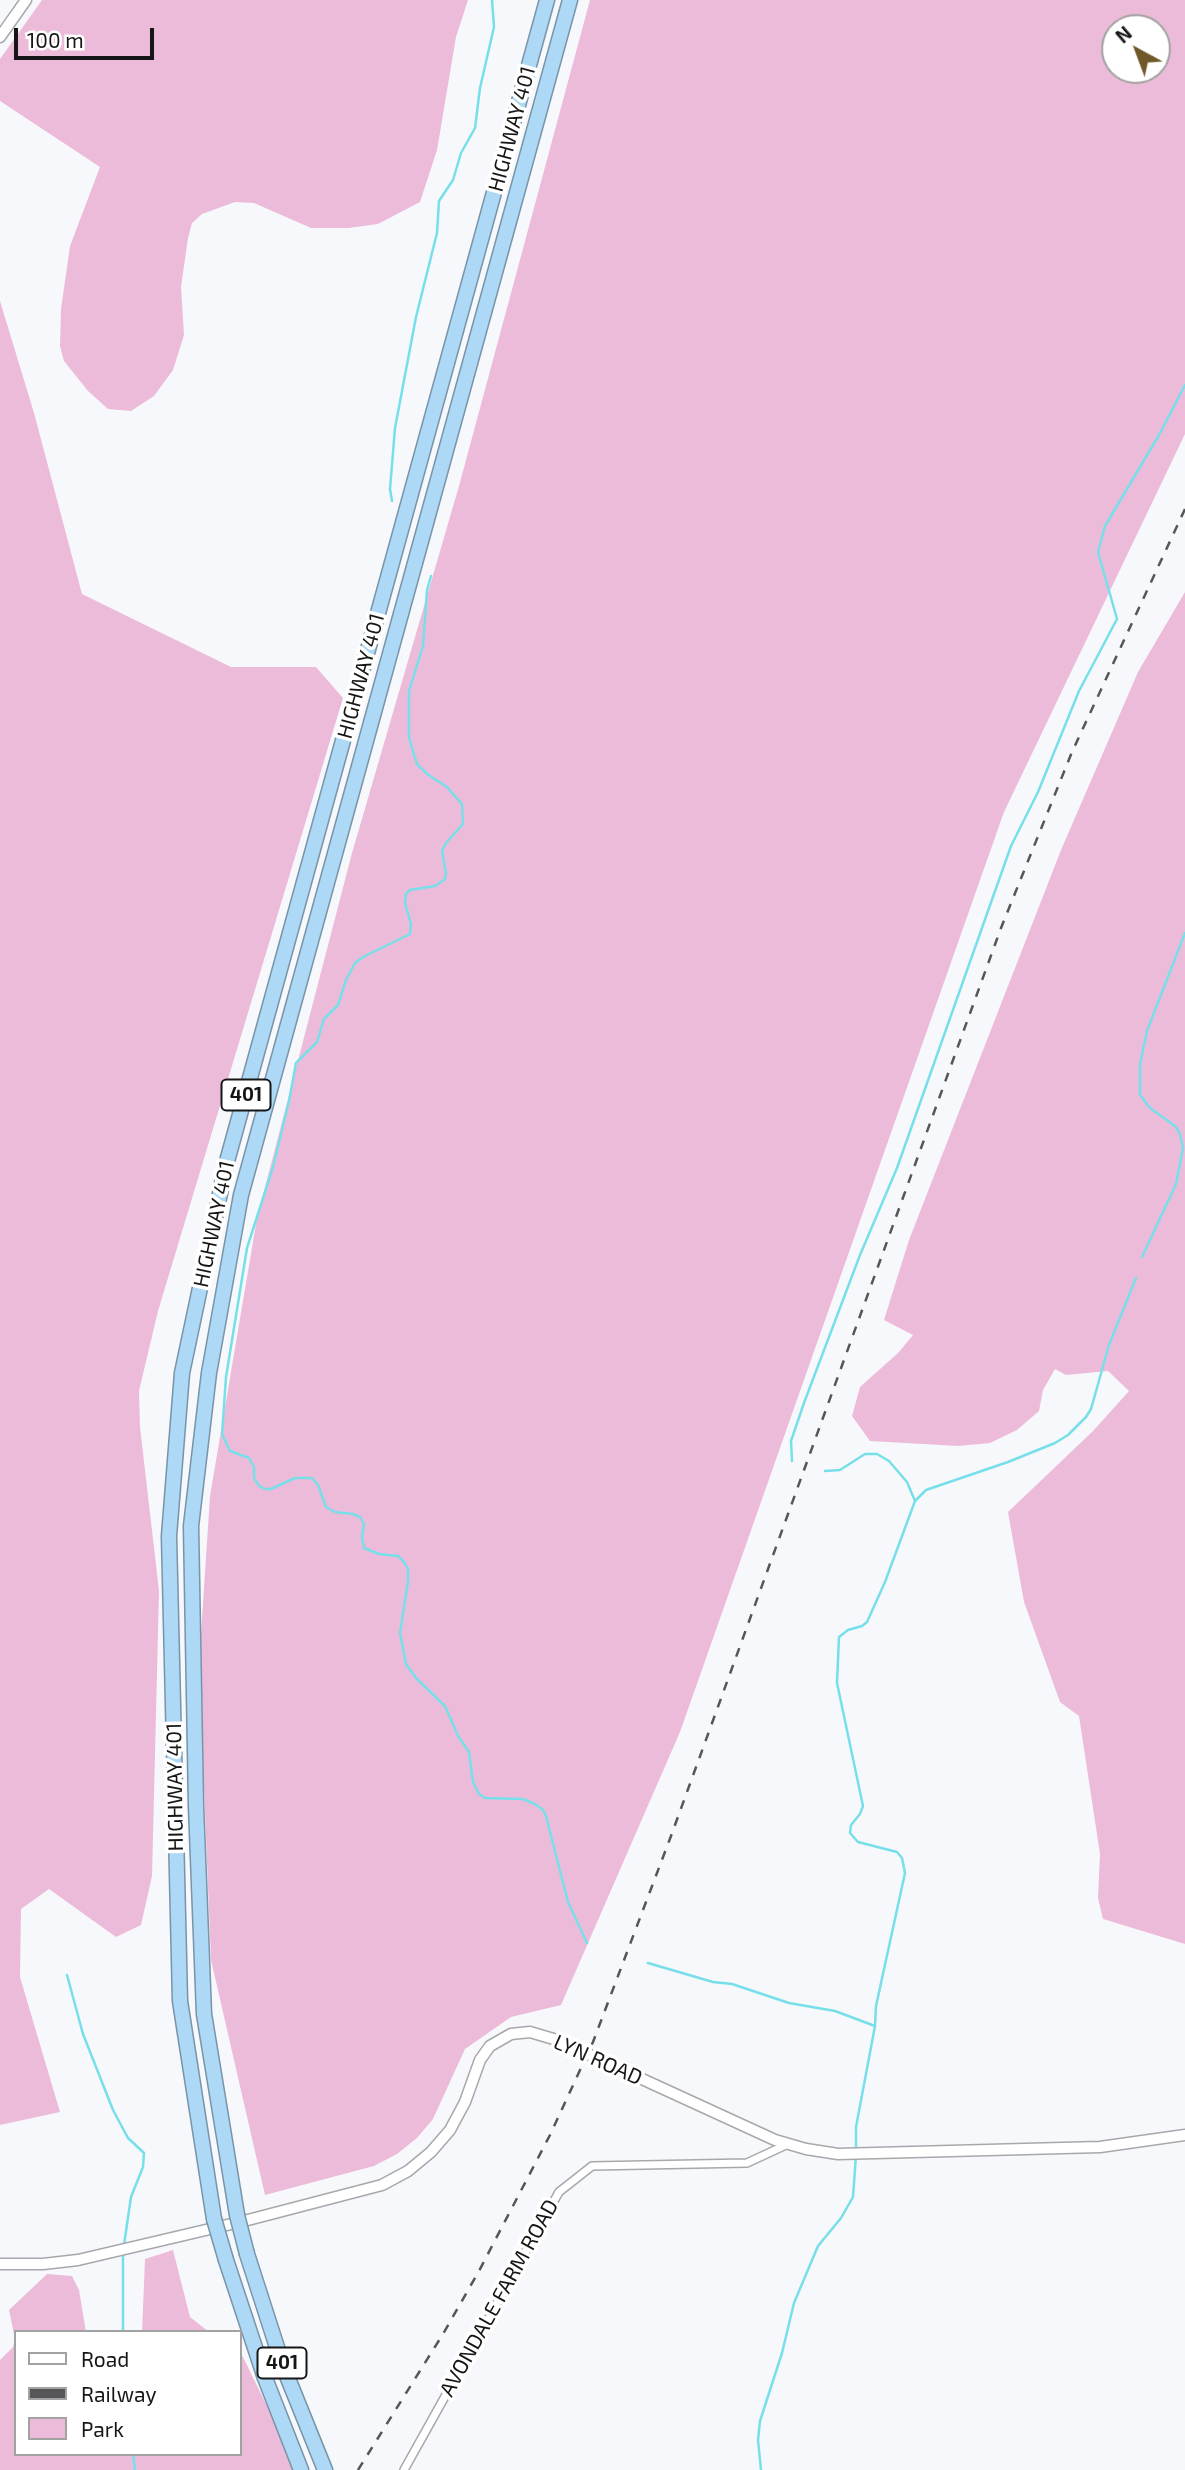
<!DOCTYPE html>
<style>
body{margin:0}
#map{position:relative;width:1185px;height:2470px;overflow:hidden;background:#f7f8fb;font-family:"Exo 2",sans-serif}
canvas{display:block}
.legend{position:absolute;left:14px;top:2330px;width:228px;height:126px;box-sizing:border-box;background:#fff;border:2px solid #a2a2a2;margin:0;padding:9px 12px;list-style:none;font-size:21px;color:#161617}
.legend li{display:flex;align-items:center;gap:14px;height:35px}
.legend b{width:35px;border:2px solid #a2a2a2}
.north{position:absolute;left:1101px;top:14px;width:70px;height:70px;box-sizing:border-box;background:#fff;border:2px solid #a2a2a2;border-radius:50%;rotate:319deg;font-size:19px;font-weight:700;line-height:28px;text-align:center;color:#161617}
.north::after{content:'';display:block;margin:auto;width:24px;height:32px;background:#705929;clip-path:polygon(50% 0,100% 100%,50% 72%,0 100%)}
.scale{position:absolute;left:14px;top:28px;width:140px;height:32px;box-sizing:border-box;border:4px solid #161617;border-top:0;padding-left:9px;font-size:21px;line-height:24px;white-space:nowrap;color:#161617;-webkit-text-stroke:5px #fff;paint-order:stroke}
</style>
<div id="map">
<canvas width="1185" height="2470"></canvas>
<ul class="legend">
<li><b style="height:9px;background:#fff"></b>Road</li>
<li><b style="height:9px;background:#565658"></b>Railway</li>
<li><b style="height:19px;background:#edbbda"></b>Park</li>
</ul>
<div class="north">N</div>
<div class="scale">100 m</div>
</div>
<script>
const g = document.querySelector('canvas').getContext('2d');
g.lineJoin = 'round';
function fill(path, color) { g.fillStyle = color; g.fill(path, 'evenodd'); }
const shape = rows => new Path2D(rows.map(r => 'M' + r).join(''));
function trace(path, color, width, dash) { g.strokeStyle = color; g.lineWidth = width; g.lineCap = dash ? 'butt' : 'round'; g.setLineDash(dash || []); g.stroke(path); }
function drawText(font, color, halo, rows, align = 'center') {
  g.font = font + ' "Exo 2",sans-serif'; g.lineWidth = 7; g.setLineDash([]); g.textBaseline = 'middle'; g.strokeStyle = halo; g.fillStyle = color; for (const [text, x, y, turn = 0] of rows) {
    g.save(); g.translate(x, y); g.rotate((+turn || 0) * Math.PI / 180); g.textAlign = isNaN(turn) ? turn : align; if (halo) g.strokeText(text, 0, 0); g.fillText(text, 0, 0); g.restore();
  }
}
const green = shape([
 [42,0,468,0,456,37,437,150,420,202,378,224,348,228,311,228,254,203,235,202,202,214,192,223,188,238,181,287,184,335,173,370,154,396,131,411,108,409,88,391,64,361,60,346,61,309,70,246,100,167,0,101,0,59],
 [590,0,1185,0,1185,434,1004,812,680,1732,561,2005,511,2017,465,2049,433,2119,417,2138,397,2154,374,2166,265,2195,211,1960,202,1738,201,1634,210,1496,257,1218,352,853,459,486],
 [1115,28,1157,28,1157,70,1115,70],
 [0,301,34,413,82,594,231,667,316,667,343,698,158,1311,139,1391,140,1427,159,1591,152,1876,141,1925,116,1937,49,1889,21,1909,20,1977,60,2112,0,2125],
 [1185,592,1185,1944,1103,1919,1098,1898,1100,1854,1079,1716,1060,1702,1024,1602,1008,1512,1093,1431,1129,1391,1108,1371,1066,1375,1055,1369,1043,1390,1039,1411,1017,1430,990,1443,958,1446,870,1441,852,1416,860,1387,898,1353,913,1335,884,1320,909,1240,1061,850,1138,672],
 [173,2250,190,2317,209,2332,142,2332,145,2259],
 [47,2274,72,2276,79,2290,86,2332,16,2332,16,2454,240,2454,240,2354,243,2357,289,2451,292,2470,0,2470,0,2360,13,2347,15,2339,9,2310]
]);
const stream = shape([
 [392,501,390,489,395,428,416,317,437,233,439,201,453,180,461,153,475,128,480,88,494,27,492,0],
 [431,576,427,590,423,646,409,691,409,738,417,764,427,774,447,787,462,804,463,824,446,843,442,851,446,873,445,879,435,886,410,890,406,894,405,903,411,924,410,934,363,957,355,963,346,980,338,1005,324,1019,317,1042,296,1063,289,1101,273,1167,247,1248,226,1377,222,1434,230,1451,249,1458,254,1467,254,1478,259,1486,265,1489,271,1489,295,1478,312,1478,318,1485,326,1507,335,1512,353,1514,360,1517,364,1524,362,1537,364,1548,379,1554,398,1556,404,1562,408,1569,408,1581,400,1633,406,1664,416,1678,445,1706,458,1736,469,1752,473,1782,479,1794,485,1798,523,1799,535,1804,543,1810,546,1816,568,1902,587,1943],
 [1142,1257,1176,1184,1183,1148,1180,1134,1175,1126,1150,1108,1140,1095,1140,1064,1147,1031,1185,933],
 [792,1461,791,1441,804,1403,860,1255,897,1168,1011,846,1038,792,1079,691,1117,619,1098,552,1105,526,1159,435,1185,385],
 [825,1471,840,1470,865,1454,877,1454,889,1461,907,1482,915,1501],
 [648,1963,713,1982,732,1984,789,2003,835,2011,875,2026],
 [67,1975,83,2034,113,2110,128,2138,144,2153,143,2167,131,2197,124,2245],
 [856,2149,856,2127,875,2026,876,2006,905,1873,902,1858,897,1852,858,1842,850,1833,851,1825,860,1814,863,1806,837,1683,839,1637,848,1630,862,1626,867,1622,885,1582,915,1501,926,1490,1008,1462,1055,1443,1068,1435,1086,1417,1091,1409,1109,1345,1136,1278],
 [123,2252,123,2332],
 [133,2454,135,2470],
 [761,2470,758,2440,760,2421,782,2353,794,2303,818,2246,841,2218,853,2197,856,2155]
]);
const street = shape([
 [404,2470,559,2192,592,2166,747,2163,788,2144]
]);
const secondary = shape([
 [0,37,26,0],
 [0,2264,43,2264,78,2260,244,2221,382,2185,408,2171,431,2152,450,2130,465,2102,480,2060,490,2046,511,2034,530,2032,557,2040,775,2140,806,2149,838,2154,1100,2147,1185,2135]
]);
const highway = shape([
 [237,2215,204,2014,196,1806,191,1526,209,1373,241,1195,570,0],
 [214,2219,180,2001,169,1536,182,1373,226,1165,547,0],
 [247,2254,283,2366,325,2470],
 [226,2260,265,2378,301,2470]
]);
const rail = shape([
 [358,2470,443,2334,479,2271,550,2135,593,2042,671,1836,1001,928,1072,752,1185,509]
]);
const highwayBridge = shape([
 [237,2215,247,2254],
 [214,2219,226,2260]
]);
const shields = [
 [246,1095,49],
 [282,2363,49]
];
const shieldNames = [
 ["401",246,1095],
 ["401",282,2363]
];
const streetNames = [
 ["HIGHWAY 401",512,129,-75],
 ["HIGHWAY 401",361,676,-75],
 ["HIGHWAY 401",214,1224,-78],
 ["HIGHWAY 401",175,1787,-91],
 ["LYN ROAD",598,2060,24],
 ["AVONDALE FARM ROAD",499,2298,-61]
];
fill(green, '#edbbda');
trace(stream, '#77dfe9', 2.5);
trace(street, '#a7a8ab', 10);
trace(secondary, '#a7a8ab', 13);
trace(highway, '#7894a8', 17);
trace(street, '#fff', 7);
trace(secondary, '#fff', 10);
trace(highway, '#add8f6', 14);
trace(rail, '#565658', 2.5, [9, 9]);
trace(highwayBridge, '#7894a8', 17, []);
trace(highwayBridge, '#add8f6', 14);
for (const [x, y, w] of shields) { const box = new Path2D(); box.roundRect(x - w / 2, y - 15.5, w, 31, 5); g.fillStyle = '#fff'; g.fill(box); trace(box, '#161617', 2); }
drawText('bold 19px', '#161617', null, shieldNames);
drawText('21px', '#161617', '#fff', streetNames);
</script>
